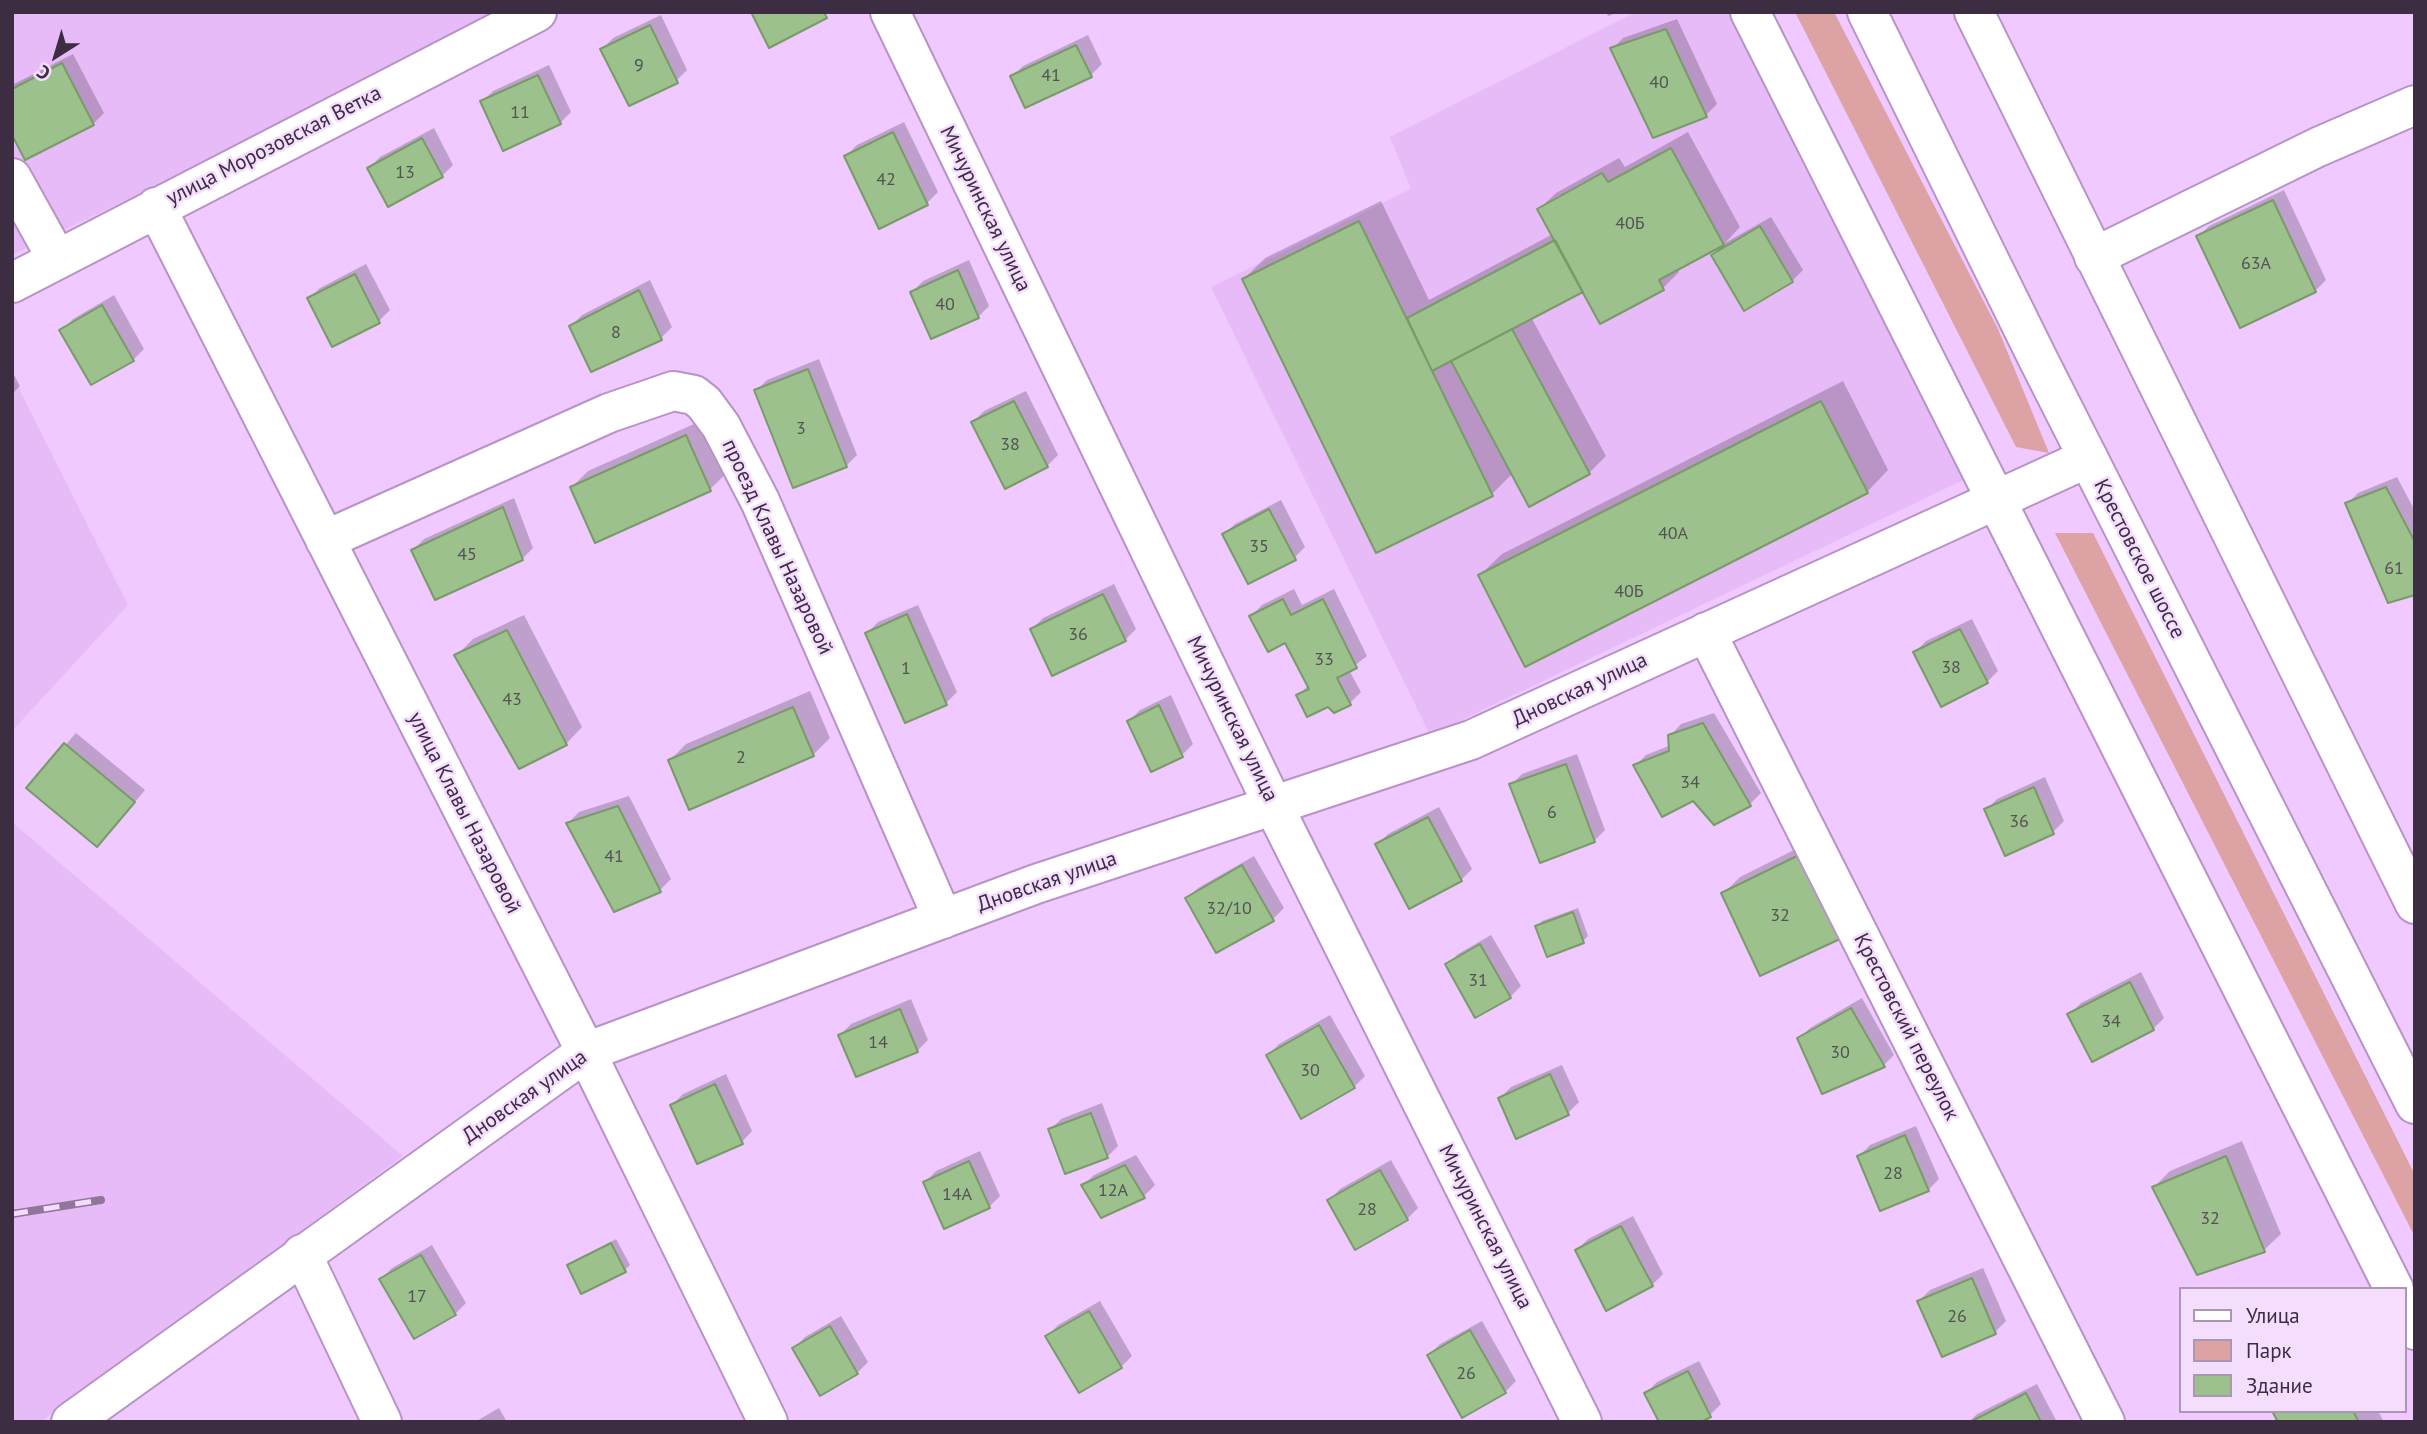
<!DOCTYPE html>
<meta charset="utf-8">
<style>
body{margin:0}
#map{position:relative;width:2427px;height:1434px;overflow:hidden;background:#efc9ff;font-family:"PT Sans",sans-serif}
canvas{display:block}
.frame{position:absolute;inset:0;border:14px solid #3c2d42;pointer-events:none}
.legend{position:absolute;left:2179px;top:1287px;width:228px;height:126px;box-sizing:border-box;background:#f4ddfd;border:2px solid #aa97b2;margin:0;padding:9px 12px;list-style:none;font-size:21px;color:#3c2d42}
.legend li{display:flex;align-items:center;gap:14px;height:35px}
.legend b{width:35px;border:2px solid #aa97b2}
.north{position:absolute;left:21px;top:21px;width:70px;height:70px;-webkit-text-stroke:5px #f4ddfd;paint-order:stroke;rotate:217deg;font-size:19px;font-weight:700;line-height:28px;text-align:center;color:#3c2d42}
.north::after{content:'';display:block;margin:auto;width:24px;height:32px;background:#3c2d42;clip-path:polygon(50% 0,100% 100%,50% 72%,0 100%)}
</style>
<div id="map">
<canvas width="2427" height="1434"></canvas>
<div class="frame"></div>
<ul class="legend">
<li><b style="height:9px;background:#fff"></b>Улица</li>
<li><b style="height:19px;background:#dda2a4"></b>Парк</li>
<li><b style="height:19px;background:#9dc18c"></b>Здание</li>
</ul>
<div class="north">С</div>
</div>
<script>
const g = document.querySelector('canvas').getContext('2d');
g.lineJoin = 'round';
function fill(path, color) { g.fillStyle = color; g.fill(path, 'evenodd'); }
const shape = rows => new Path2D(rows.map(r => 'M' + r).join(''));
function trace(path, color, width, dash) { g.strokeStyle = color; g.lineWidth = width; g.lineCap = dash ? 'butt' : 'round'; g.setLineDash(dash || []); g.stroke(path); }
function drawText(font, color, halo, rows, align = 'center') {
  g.font = font + ' "PT Sans",sans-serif'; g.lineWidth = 5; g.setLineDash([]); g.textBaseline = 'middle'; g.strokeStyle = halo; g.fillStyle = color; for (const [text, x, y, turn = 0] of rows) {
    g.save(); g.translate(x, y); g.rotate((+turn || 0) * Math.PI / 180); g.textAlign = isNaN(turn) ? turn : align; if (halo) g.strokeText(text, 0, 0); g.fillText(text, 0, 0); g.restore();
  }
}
const built = shape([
 [12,12,517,12,12,255],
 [1636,12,1747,12,1978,473,1430,735,1211,287,1411,189,1390,137],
 [12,375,128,605,12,731],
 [12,822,403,1156,40,1422,12,1422]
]);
const green = shape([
 [1795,12,1834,12,1998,329,2049,453,2016,447],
 [2055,533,2093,533,2415,1175,2415,1237]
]);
const shadow = shape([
 [1606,12,1620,12,1608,16],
 [661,15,687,70,676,81,602,49,613,38],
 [1677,19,1717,104,1706,115,1612,49,1623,38],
 [1088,35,1102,64,1091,75,1012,77,1023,66],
 [73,54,104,113,93,124,12,131,12,85],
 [549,65,571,112,560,123,482,102,493,91],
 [904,122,938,192,927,203,846,156,857,145],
 [434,128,453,165,442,176,369,168,380,157],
 [1688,132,1740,227,1725,243,1771,217,1803,270,1792,281,1713,255,1723,243,1677,268,1679,272,1663,288,1583,289,1531,317,1606,456,1589,473,1513,473,1492,494,1244,279,1265,258,1381,201,1429,300,1553,234,1539,209,1556,193,1619,158,1625,167],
 [2284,190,2326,280,2315,291,2198,237,2209,226],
 [969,260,989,306,978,317,912,292,923,281],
 [366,264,390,310,379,321,333,345,309,298,320,288],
 [650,280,672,327,661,338,571,326,582,315],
 [114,295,144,349,133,360,62,330,73,319],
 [819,359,857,455,846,466,756,391,767,380],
 [12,371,20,386,12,394],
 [1843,381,1888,470,1867,492,1480,575,1502,554],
 [1026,391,1058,455,1047,466,973,422,984,411],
 [703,420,727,473,710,489,572,487,588,471],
 [2397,477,2415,511,2415,593,2347,504,2358,493],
 [514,498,533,548,522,559,413,550,424,539],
 [1281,500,1305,547,1294,558,1224,535,1235,524],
 [1114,584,1136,629,1125,640,1032,629,1043,618],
 [1294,589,1302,605,1334,589,1367,656,1349,670,1361,692,1350,703,1328,705,1298,695,1309,685,1286,641,1251,616,1262,605],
 [918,605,957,692,946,703,867,633,878,622],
 [524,615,582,727,566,744,456,656,473,639],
 [1972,619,1998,671,1987,682,1915,652,1926,641],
 [810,691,830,738,813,755,670,760,686,744],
 [1171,695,1193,744,1182,755,1129,721,1140,710],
 [1714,713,1761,793,1750,804,1694,798,1635,766,1646,755,1671,745,1670,736,1681,724],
 [76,733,145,790,108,834,28,788],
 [1577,754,1605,830,1594,841,1511,785,1522,774],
 [2045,777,2064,821,2053,832,2006,854,1986,810,1997,799],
 [629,796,671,879,660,890,615,910,568,823,579,812],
 [1439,807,1472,869,1461,880,1377,845,1388,834],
 [1816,839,1855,921,1723,894,1740,877],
 [1254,856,1284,908,1273,919,1187,899,1198,888],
 [1578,908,1588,936,1583,941,1537,926,1542,921],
 [1491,935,1521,986,1510,997,1447,965,1458,954],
 [2141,972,2164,1018,2153,1029,2070,1014,2081,1003],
 [1862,998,1894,1055,1884,1065,1799,1039,1810,1028],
 [911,999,928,1040,917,1051,840,1035,851,1024],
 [1330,1015,1365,1076,1354,1087,1268,1055,1279,1044],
 [1562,1065,1579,1102,1568,1113,1500,1098,1511,1087],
 [726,1074,752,1131,742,1142,672,1105,683,1094],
 [1102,1103,1118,1146,1107,1157,1050,1130,1061,1119],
 [1916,1126,1939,1179,1928,1190,1859,1156,1870,1145],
 [2242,1141,2281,1234,2264,1250,2154,1187,2170,1171],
 [980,1151,1000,1196,989,1207,925,1182,936,1171],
 [1136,1155,1155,1185,1144,1196,1102,1216,1083,1185,1094,1175],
 [1391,1160,1418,1208,1407,1219,1329,1200,1340,1189],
 [1633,1216,1663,1274,1652,1285,1577,1250,1588,1239],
 [616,1239,630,1265,625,1270,569,1265],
 [432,1245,466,1303,455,1314,381,1279,392,1268],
 [1983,1268,2006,1321,1995,1332,1919,1301,1930,1290],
 [1100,1301,1132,1356,1121,1367,1047,1336,1058,1325],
 [841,1316,868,1362,857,1373,794,1348,805,1337],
 [1482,1321,1516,1381,1505,1392,1429,1355,1440,1344],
 [1699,1361,1721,1404,1710,1415,1646,1393,1657,1382],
 [2037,1384,2057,1422,1969,1422,1977,1414],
 [499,1408,507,1422,475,1422],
 [2274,1411,2378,1411,2384,1422,2280,1422]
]);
const building = shape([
 [751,12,824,12,827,18,769,48,751,12],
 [650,25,678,83,629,106,600,49,650,25],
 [1666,29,1707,117,1653,138,1610,48,1666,29],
 [1076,45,1092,77,1025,108,1010,76,1076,45],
 [62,63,94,125,25,160,12,135,12,89,62,63],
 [538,75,561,124,503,151,480,101,538,75],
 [893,132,928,205,879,229,844,156,893,132],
 [422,138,443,177,388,207,367,168,422,138],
 [1671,148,1724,245,1659,280,1664,290,1600,324,1537,209,1602,173,1608,182,1671,148],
 [2273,200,2316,292,2240,328,2196,236,2273,200],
 [1359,221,1493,496,1376,553,1242,279,1359,221],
 [1760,226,1793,282,1744,311,1711,255,1760,226],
 [1555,240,1583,292,1432,371,1407,318,1555,240],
 [958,270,979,318,931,339,910,292,958,270],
 [355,274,380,323,332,347,307,298,355,274],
 [639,290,662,340,591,372,569,326,639,290],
 [102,305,134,361,91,385,59,330,102,305],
 [1512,329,1590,474,1529,507,1451,361,1512,329],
 [808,369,847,467,793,488,754,390,808,369],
 [1014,401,1048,467,1005,489,971,422,1014,401],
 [1821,401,1868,493,1525,667,1478,575,1821,401],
 [686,435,711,491,595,543,570,487,686,435],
 [2386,487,2415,542,2415,595,2388,603,2345,503,2386,487],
 [503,507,523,560,435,600,411,550,503,507],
 [1269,509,1296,560,1248,584,1222,534,1269,509],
 [1103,594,1126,641,1052,676,1030,629,1103,594],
 [1283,599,1291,615,1323,599,1357,668,1337,678,1351,705,1334,713,1328,707,1307,717,1296,695,1309,689,1285,643,1268,652,1249,616,1283,599],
 [907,614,947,705,905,723,865,633,907,614],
 [1960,629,1988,683,1941,707,1913,652,1960,629],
 [507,630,567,745,519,769,454,655,507,630],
 [1159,705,1183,757,1151,772,1127,721,1159,705],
 [793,707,814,756,689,810,668,760,793,707],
 [1703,723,1751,806,1714,825,1693,801,1662,817,1633,765,1669,751,1668,735,1703,723],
 [64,743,135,802,97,847,26,788,64,743],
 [1566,764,1595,842,1540,863,1509,784,1566,764],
 [2034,787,2054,834,2005,856,1984,809,2034,787],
 [618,806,661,892,614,912,566,823,618,806],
 [1428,817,1462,881,1409,909,1375,844,1428,817],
 [1799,855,1840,939,1760,976,1721,893,1799,855],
 [1242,865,1274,921,1216,953,1185,898,1242,865],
 [1573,912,1584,943,1547,957,1535,926,1573,912],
 [1480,944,1511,998,1475,1018,1445,964,1480,944],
 [2130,982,2154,1030,2092,1062,2067,1014,2130,982],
 [1851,1008,1885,1067,1822,1094,1797,1038,1851,1008],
 [900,1009,918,1052,856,1077,838,1035,900,1009],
 [1319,1025,1355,1088,1301,1119,1266,1055,1319,1025],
 [1550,1074,1569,1115,1516,1139,1498,1098,1550,1074],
 [715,1084,743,1144,697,1164,670,1105,715,1084],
 [1091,1113,1108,1158,1065,1174,1048,1129,1091,1113],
 [1905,1135,1929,1191,1880,1211,1857,1156,1905,1135],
 [2226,1156,2265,1252,2197,1275,2152,1187,2226,1156],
 [969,1161,990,1208,944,1229,923,1182,969,1161],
 [1125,1165,1145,1198,1101,1218,1081,1185,1125,1165],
 [1380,1170,1408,1220,1355,1250,1327,1200,1380,1170],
 [1621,1226,1653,1286,1606,1311,1575,1250,1621,1226],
 [611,1243,626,1272,581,1294,567,1265,611,1243],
 [421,1255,456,1315,414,1339,379,1279,421,1255],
 [1972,1278,1996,1334,1942,1357,1917,1301,1972,1278],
 [1089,1311,1122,1368,1079,1393,1045,1336,1089,1311],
 [830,1326,858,1374,820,1396,792,1348,830,1326],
 [1470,1330,1506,1393,1462,1418,1427,1355,1470,1330],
 [1688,1371,1711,1417,1701,1422,1659,1422,1644,1393,1688,1371],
 [2026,1393,2041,1422,1970,1422,2026,1393],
 [2272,1411,2353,1411,2359,1422,2278,1422,2272,1411]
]);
const minor = shape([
 [890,12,1273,805,1582,1422],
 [1750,12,2394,1289],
 [1974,12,2415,904],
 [12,178,57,259],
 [156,207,586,1052,768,1422],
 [2094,257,2318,147,2415,105],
 [12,283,537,12],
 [325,540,609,413,673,391,694,395,704,403,721,426,760,501,943,919],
 [1706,632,2105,1422],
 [302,1254,382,1422],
 [2404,1309,2415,1330],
 [71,1422,586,1052,1036,884,1471,740,2088,458]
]);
const major = shape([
 [1867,12,2038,359,2415,1104]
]);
const rail = shape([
 [12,1214,101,1200]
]);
const numberNames = [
 ["9",639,66],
 ["41",1051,76],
 ["40",1659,83],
 ["11",520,113],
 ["13",405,173],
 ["42",886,180],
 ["40Б",1630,224],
 ["63А",2256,264],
 ["40",945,305],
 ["8",616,333],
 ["3",801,429],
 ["38",1010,445],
 ["40А",1673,534],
 ["35",1259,547],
 ["45",467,555],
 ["61",2394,569],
 ["40Б",1629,592],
 ["36",1078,635],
 ["33",1324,660],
 ["38",1951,668],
 ["1",906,669],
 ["43",512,700],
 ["2",741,758],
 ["34",1690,783],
 ["6",1552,813],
 ["36",2019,822],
 ["41",614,857],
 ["32/10",1229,909],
 ["32",1780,916],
 ["31",1478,981],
 ["34",2111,1022],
 ["14",878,1043],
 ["30",1840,1053],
 ["30",1310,1071],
 ["28",1893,1174],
 ["12А",1113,1191],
 ["14А",957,1195],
 ["28",1367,1210],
 ["32",2210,1219],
 ["17",417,1297],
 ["26",1957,1317],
 ["26",1466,1374]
];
const streetNames = [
 ["улица Морозовская Ветка",274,146,-27],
 ["Мичуринская улица",985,209,64],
 ["проезд Клавы Назаровой",777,547,65],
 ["Крестовское шоссе",2139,559,63],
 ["Дновская улица",1580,690,-25],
 ["Мичуринская улица",1232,719,64],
 ["улица Клавы Назаровой",464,813,63],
 ["Дновская улица",1047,882,-19],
 ["Крестовский переулок",1906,1027,63],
 ["Дновская улица",525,1097,-35],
 ["Мичуринская улица",1485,1227,63]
];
fill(built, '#e6bbf7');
fill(green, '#dda2a4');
fill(shadow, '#0003');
fill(building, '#9dc18c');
trace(building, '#789b68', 2);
trace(minor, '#b793c6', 42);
trace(major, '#b793c6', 42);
trace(minor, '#fff', 38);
trace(major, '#fff', 38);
trace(rail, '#90769b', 8);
trace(rail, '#f4ddfd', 5, [16]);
drawText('18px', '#545254', null, numberNames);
drawText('21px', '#3c2d42', '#f4ddfd', streetNames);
</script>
